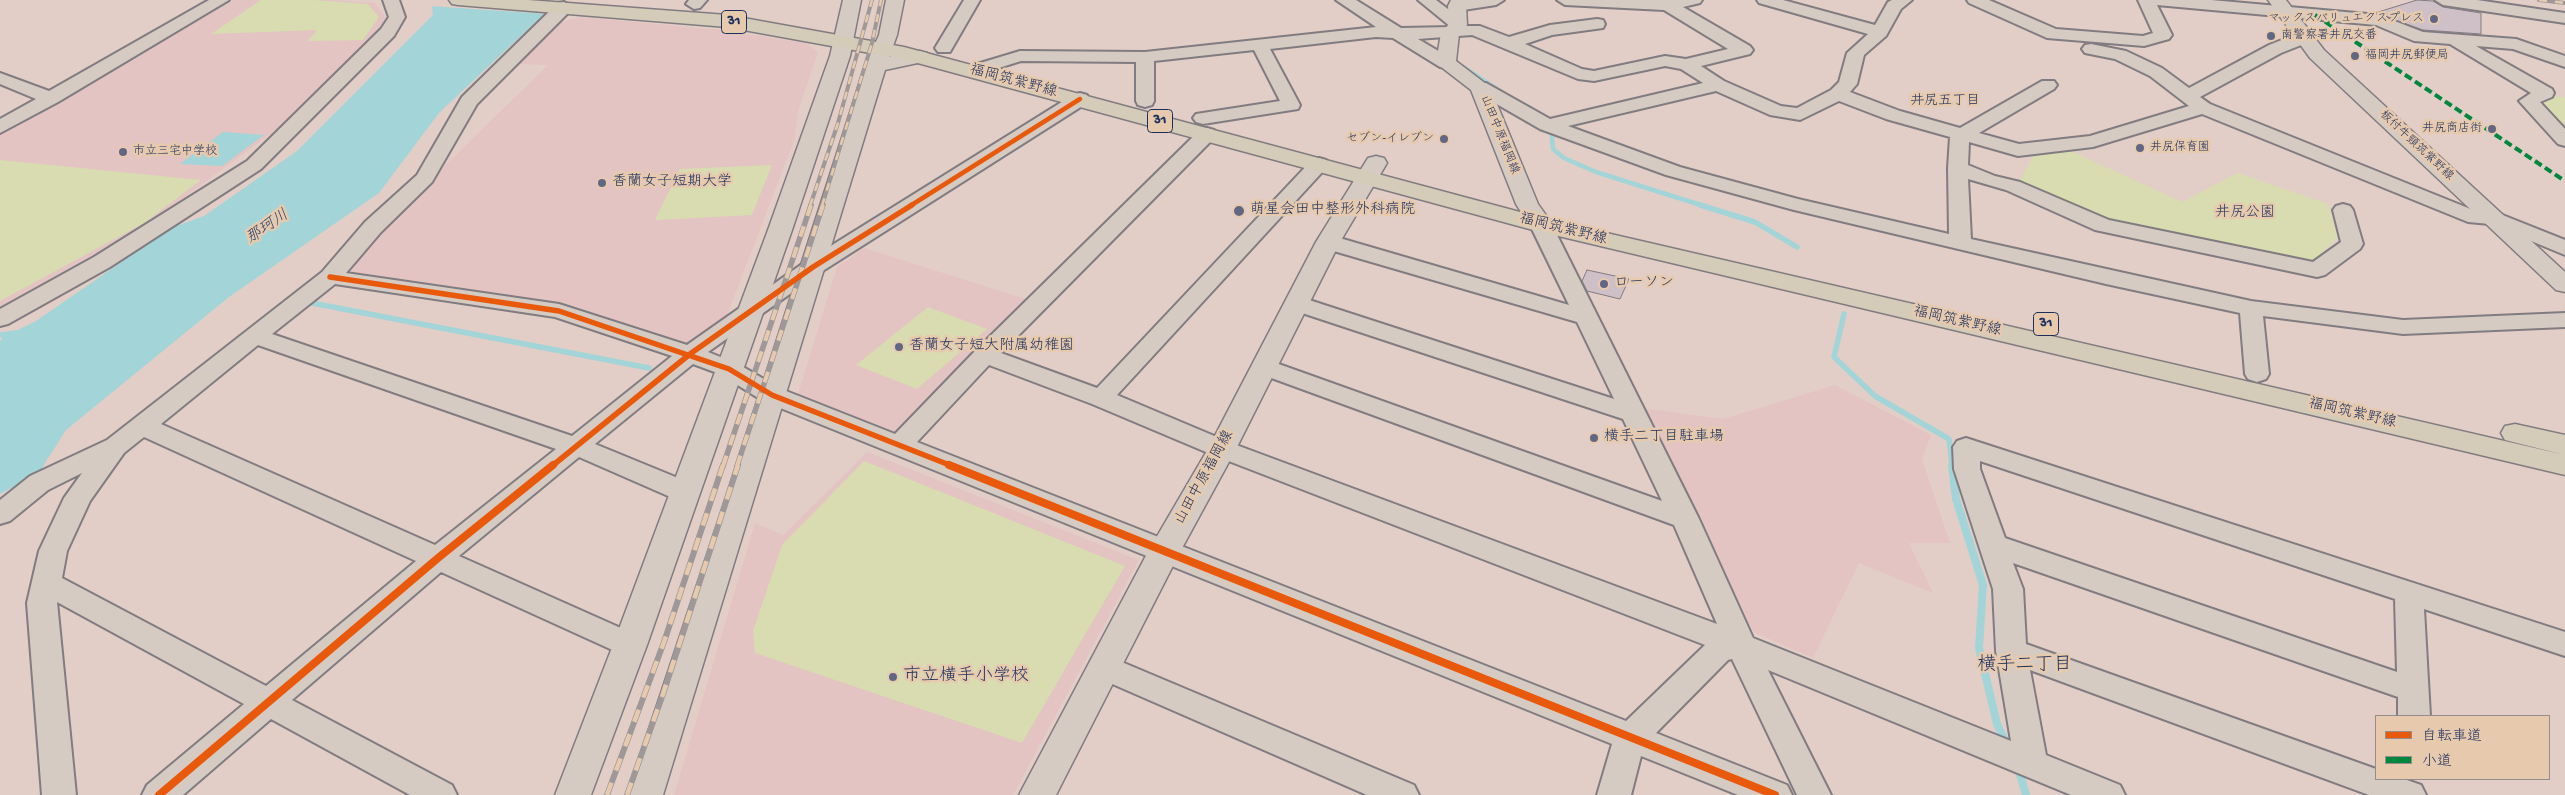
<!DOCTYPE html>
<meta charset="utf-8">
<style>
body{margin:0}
#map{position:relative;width:2565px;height:795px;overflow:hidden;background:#e3cec7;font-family:"Gochi Hand","Klee One",sans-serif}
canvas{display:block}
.legend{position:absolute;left:2375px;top:715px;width:175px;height:65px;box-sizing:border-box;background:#e7caae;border:1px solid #958c8e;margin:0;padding:6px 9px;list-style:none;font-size:15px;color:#1b2f5e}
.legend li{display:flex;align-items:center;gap:10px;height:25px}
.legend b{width:25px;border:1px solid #958c8e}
</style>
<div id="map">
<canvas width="2565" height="795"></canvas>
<ul class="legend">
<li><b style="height:6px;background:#e8590c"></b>自転車道</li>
<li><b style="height:6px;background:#00873e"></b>小道</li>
</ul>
</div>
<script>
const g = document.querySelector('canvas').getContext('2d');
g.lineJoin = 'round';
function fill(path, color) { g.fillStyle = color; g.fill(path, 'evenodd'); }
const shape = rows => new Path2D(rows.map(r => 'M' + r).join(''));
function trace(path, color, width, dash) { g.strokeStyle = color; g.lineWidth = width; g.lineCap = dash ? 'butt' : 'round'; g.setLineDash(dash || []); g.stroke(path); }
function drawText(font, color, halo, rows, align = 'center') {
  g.font = font + ' "Gochi Hand","Klee One",sans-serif'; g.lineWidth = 5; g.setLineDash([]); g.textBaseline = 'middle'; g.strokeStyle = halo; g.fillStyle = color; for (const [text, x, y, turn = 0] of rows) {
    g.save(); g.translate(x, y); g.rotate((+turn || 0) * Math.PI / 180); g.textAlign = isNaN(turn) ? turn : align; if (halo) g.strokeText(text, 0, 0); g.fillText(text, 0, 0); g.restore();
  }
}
const built = shape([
 [234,0,332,0,375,3,386,18,368,46,299,113,148,224,0,307,0,134],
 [581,17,721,30,806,43,818,52,799,108,794,141,726,318,685,345,582,318,342,274,356,252,548,65,514,64,557,23],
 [864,248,1032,301,900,434,798,394,837,267],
 [1835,385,1931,435,1922,459,1950,543,1909,543,1933,593,1859,563,1813,658,1753,632,1642,408,1723,419],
 [867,452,1139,560,1013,795,674,795,755,523,783,535]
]);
const green = shape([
 [261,0,313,0,368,4,379,17,363,40,308,41,317,30,211,34],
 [2552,96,2565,97,2565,133,2539,103],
 [2062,147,2182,202,2238,173,2328,204,2338,238,2309,265,2099,221,2018,183,2037,150],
 [0,160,201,180,144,223,0,301],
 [772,165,752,215,655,220,680,169],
 [928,307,987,329,917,389,856,365],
 [864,461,1125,566,1022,743,755,653,753,631,782,545]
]);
const water = shape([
 [554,0,544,14,439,113,379,193,229,297,66,430,38,474,0,494,0,341,3,337,36,321,171,228,204,216,297,151,433,15,432,6],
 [223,132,264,135,222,166,180,164]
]);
const pier = shape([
 [432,0,557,0,547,14,430,6]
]);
const streamFar2 = shape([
 [1463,67,1501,92],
 [1551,125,1553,149,1564,158,1596,172,1704,206]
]);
const streamFar1 = shape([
 [1700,205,1755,222,1797,247],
 [312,303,649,368],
 [1844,314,1834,357,1875,396,1949,439,1952,466],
 [0,335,16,333]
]);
const stream = shape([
 [1952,465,1956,499,1983,585,1979,648,1997,724,2007,745],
 [2018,768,2026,795]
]);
const building = shape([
 [2417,0,2433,1,2443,7,2481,13,2481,34,2423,30,2375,13,2417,0],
 [1587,270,1629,279,1620,299,1587,291,1582,281,1587,270]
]);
const minor = shape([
 [209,0,229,0,58,102,0,133,0,119,36,99,0,84,0,73,49,91,209,0],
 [383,0,399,0,405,17,394,36,261,169,110,267,8,324,0,326,0,309,94,257,247,161,381,29,389,17,383,0],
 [689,0,707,0,700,8,694,9,686,4,689,0],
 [964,0,980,0,950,52,938,52,935,48,964,0],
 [1336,0,1356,0,1401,28,1451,27,1418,0,1436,0,1464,21,1466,26,1480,26,1509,37,1550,25,1597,19,1603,20,1605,24,1603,28,1552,35,1525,44,1582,69,1594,71,1665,56,1686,59,1728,49,1664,10,1565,5,1557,0,1702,0,1700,3,1683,7,1750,46,1753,50,1750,54,1701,66,1724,81,1781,106,1797,108,1831,90,1839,82,1847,53,1868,34,1759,3,1757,0,1783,0,1875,25,1888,2,1892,0,1912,0,1901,9,1886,36,1864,55,1857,84,1850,92,1900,111,1960,128,2042,81,2054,81,2057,85,2054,89,1979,133,2019,144,2090,136,2189,106,2150,76,2115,59,2085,53,2082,49,2085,45,2091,44,2126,51,2162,68,2189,88,2269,45,2297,34,2309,34,2312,38,2309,42,2281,53,2200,97,2210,104,2478,212,2500,214,2565,240,2565,255,2490,224,2468,222,2202,114,2093,147,2018,156,1969,142,1968,165,1995,176,2020,182,2109,220,2313,262,2341,242,2333,210,2336,206,2343,204,2350,206,2353,210,2363,244,2360,249,2325,275,2317,277,2095,230,2006,190,1968,179,1971,239,2251,301,2403,320,2565,313,2565,327,2403,334,2263,316,2269,374,2266,379,2257,382,2248,379,2245,374,2240,313,2106,284,1794,210,1666,175,1540,129,1474,91,1471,87,1474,83,1486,83,1550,119,1703,83,1681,69,1665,66,1594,81,1578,79,1472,35,1418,39,1452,59,1455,63,1452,67,1446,68,1440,67,1393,38,1376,37,1270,49,1300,105,1298,109,1203,124,1196,122,1193,118,1196,114,1280,101,1254,50,1154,61,1154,101,1152,105,1145,107,1138,105,1136,101,1136,62,1021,61,973,76,967,75,964,71,967,67,1020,51,1145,52,1376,27,1336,0],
 [1716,91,1770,115,1800,120,1839,101,1886,119,1950,137,1948,168,1949,234,1798,199,1680,167,1568,126,1716,91],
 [1464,0,1504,0,1496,5,1457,11,1449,6,1451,2,1464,0],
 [1967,0,1989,0,2056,29,2143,36,2153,33,2138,0,2211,0,2379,15,2423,32,2516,39,2565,56,2565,67,2513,49,2476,46,2552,89,2554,93,2552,97,2540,102,2565,129,2565,146,2558,144,2519,101,2531,93,2450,44,2414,41,2376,25,2157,5,2172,35,2169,39,2144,46,2047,38,1969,3,1967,0],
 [2435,0,2477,0,2565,13,2565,23,2443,5,2435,0],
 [564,2,572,7,570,11,477,104,432,182,381,232,346,273,559,304,687,345,805,262,1073,95,1080,93,1087,95,1089,99,1087,103,821,272,708,352,738,364,781,389,895,434,976,350,1200,130,1207,128,1214,130,1217,134,1214,138,1001,353,1097,388,1312,160,1319,158,1326,160,1329,164,1326,168,1117,395,1231,443,1717,624,1674,525,1255,372,1252,367,1255,362,1264,359,1273,362,1662,501,1623,419,1290,309,1287,304,1290,299,1298,297,1306,299,1614,399,1577,322,1320,247,1317,242,1320,237,1328,236,1336,237,1569,305,1530,225,1533,220,1541,219,1549,220,1552,225,1699,519,1753,638,2011,741,1996,651,1993,589,1954,469,1953,447,1957,441,1966,438,2565,632,2565,656,2424,609,2430,716,2398,716,2398,697,2013,563,2023,589,2026,644,2376,769,2376,779,2404,779,2421,785,2426,795,2369,795,2030,670,2046,755,2120,785,2125,795,2071,795,1768,670,1831,795,1797,795,1732,659,1728,660,1656,733,1787,785,1792,795,1738,795,1641,756,1631,795,1597,795,1612,744,763,401,720,374,693,364,595,444,695,485,699,492,695,499,685,501,675,499,579,457,459,556,641,637,645,645,641,653,630,657,619,653,441,572,292,700,452,785,457,795,410,795,271,719,183,795,142,795,147,785,244,704,57,602,76,795,42,795,27,603,39,551,64,498,82,473,48,490,10,521,0,524,0,500,30,476,107,440,322,272,365,222,417,175,462,97,558,3,564,2],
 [335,284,555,317,672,356,572,436,272,334,335,284],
 [258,345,556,449,435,545,161,424,258,345],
 [989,365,1092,404,1213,455,1705,645,1626,721,917,442,989,365],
 [144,437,416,561,266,686,62,578,67,551,90,501,124,453,144,437],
 [1980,461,2395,599,2397,672,2005,538,1980,469,1980,461],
 [1105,655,1414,785,1419,795,1367,795,1094,676,1090,667,1094,658,1105,655]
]);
const tertiary = shape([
 [843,0,861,0,850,56,792,230,647,645,591,795,555,795,613,645,768,230,830,56,843,0],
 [886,0,904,0,897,35,889,57,920,51,927,53,930,57,927,61,885,70,663,795,627,795,727,495,865,66,879,35,886,0]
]);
const secondary = shape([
 [1451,0,1469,0,1466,6,1467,25,1459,34,1456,61,1490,87,1538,204,1553,225,1549,230,1541,232,1533,230,1529,225,1516,204,1471,90,1436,63,1441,33,1449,24,1448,6,1451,0],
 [2268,0,2286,0,2324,50,2565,272,2565,292,2556,290,2310,58,2268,0],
 [1376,156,1384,158,1387,163,1340,242,1236,449,1181,550,1056,795,1019,795,1149,550,1208,449,1316,242,1368,158,1376,156]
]);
const primary = shape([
 [449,0,528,0,727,15,904,47,1546,219,2565,455,2565,475,1533,230,903,59,727,27,458,5,452,4,449,0],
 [2515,424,2565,435,2565,455,2505,440,2501,433,2505,426,2515,424]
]);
const railFar2 = shape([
 [2539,0,2565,3],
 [810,206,838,123,872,0],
 [822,206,872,43,881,0]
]);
const railFar1 = shape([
 [723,466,811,205],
 [737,466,823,205]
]);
const rail = shape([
 [607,795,664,642,723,465],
 [627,795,663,694,738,465]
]);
const quiet = shape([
 [2315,15,2565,181]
]);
const cyclewayFar2 = shape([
 [910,206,1080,99]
]);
const cyclewayFar1 = shape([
 [330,277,559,311,729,369,772,395,952,466],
 [552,466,690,354,813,267,912,205]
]);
const cycleway = shape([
 [949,465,1775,795],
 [159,795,438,558,553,465]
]);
const markers = [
 [2434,19,5,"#616783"],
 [2271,36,5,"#616783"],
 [2355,56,5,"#616783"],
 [2492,129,5,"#616783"],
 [1444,139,5,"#616783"],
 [2140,148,5,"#616783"],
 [123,152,5,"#616783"],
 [602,183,5,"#616783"],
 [1239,211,6,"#616783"],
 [1604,284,5,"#616783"],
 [899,347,5,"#616783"],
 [1594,438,5,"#616783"],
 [893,677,5,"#616783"]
];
const farPoinames = [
 ["マックスバリュエクスプレス",2424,19,"right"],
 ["南警察署井尻交番",2281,36],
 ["福岡井尻郵便局",2365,56],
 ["井尻商店街",2482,129,"right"],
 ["セブン-イレブン",1434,139,"right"],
 ["井尻保育園",2150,148],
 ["市立三宅中学校",133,152]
];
const farStreetnames = [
 ["山田中原福岡線",1499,135,68],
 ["板付牛頸筑紫野線",2416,146,43]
];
const shields = [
 [734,22,25],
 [1160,121,25],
 [2046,324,25]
];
const shieldNames = [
 ["31",734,22],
 ["31",1160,121],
 ["31",2046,324]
];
const farNeighbourhoodnames = [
 ["井尻五丁目",1945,102]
];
const streetNames = [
 ["福岡筑紫野線",1013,82,15],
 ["福岡筑紫野線",1563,230,14],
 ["福岡筑紫野線",1957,322,13],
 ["福岡筑紫野線",2352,414,13],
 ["山田中原福岡線",1205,478,-61]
];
const poiNames = [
 ["香蘭女子短期大学",612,183],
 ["萌星会田中整形外科病院",1250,211],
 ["ローソン",1614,284],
 ["香蘭女子短大附属幼稚園",909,347],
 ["横手二丁目駐車場",1604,438]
];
const parkNames = [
 ["井尻公園",2245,214]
];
const waterNames = [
 ["那珂川",268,228,-35]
];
const nearPoinames = [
 ["市立横手小学校",903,677]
];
const nearNeighbourhoodnames = [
 ["横手二丁目",2025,666]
];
fill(built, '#e3c4c2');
fill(green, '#d8dcb0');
fill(water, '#a2d4d8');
fill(pier, '#e3cec7');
trace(streamFar2, '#a2d4d8', 4.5);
trace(streamFar1, '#a2d4d8', 5.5);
trace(stream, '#a2d4d8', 8);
fill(building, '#cfbfc6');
trace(building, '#817c81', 1);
trace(minor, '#817c81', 4);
trace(tertiary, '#817c81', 3);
trace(secondary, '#817c81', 3);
trace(primary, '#817c81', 3);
fill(minor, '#d6cbc2');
fill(tertiary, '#d6cbc2');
fill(secondary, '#d6cbc2');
fill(primary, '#d5cbb9');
trace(railFar2, '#9e9898', 4);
trace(railFar1, '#9e9898', 5.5);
trace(rail, '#9e9898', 6);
trace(railFar2, '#e7caae', 2.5, [8]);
trace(railFar1, '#e7caae', 4, [11]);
trace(rail, '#e7caae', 4.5, [13]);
trace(quiet, '#00873e', 4, [8, 4]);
trace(cyclewayFar2, '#e8590c', 4.5);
trace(cyclewayFar1, '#e8590c', 5.5);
trace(cycleway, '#e8590c', 8);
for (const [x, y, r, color] of markers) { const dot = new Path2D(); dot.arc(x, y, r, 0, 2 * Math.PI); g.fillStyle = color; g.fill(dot); trace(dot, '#e7caae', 2); }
drawText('12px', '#1b2f5e', '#e7caae', farPoinames, 'left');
drawText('12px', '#1b2f5e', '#e7caae', farStreetnames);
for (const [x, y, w] of shields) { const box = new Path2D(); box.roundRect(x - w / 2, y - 11.5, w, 23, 4); g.fillStyle = '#e7caae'; g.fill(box); trace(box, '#1b2f5e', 1); }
drawText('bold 14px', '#1b2f5e', null, shieldNames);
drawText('14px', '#1b2f5e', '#e7caae', farNeighbourhoodnames);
drawText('15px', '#1b2f5e', '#e7caae', streetNames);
drawText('15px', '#1b2f5e', '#e7caae', poiNames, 'left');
drawText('15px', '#243861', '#e7caae', parkNames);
drawText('italic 16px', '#26406b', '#e7caae', waterNames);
drawText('18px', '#1b2f5e', '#e7caae', nearPoinames, 'left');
drawText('19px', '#1b2f5e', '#e7caae', nearNeighbourhoodnames);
</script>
